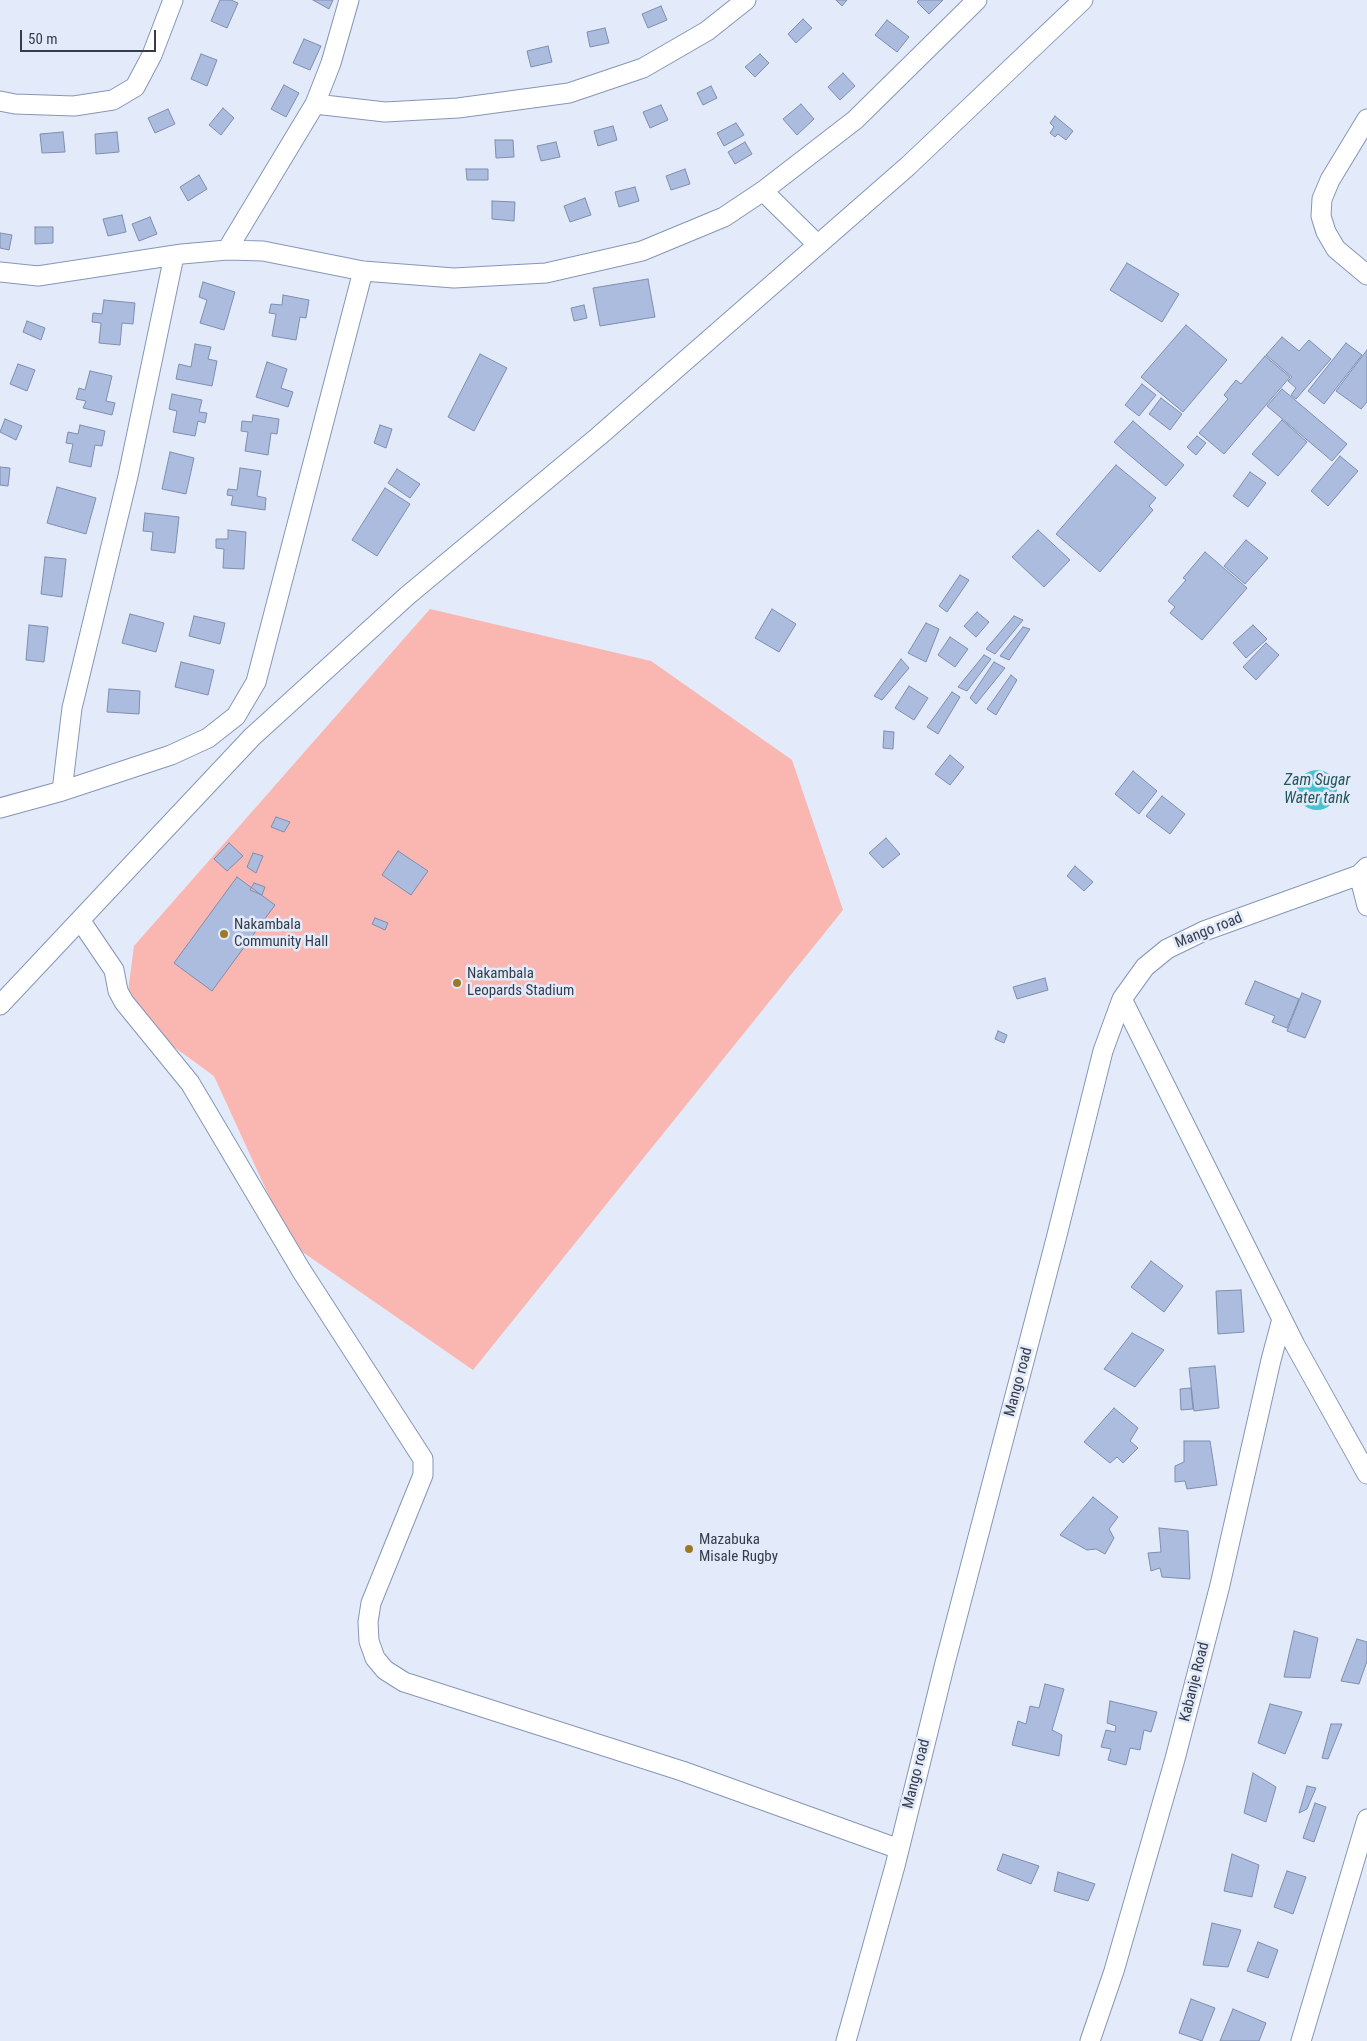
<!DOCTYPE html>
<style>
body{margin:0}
#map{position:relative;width:1367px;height:2041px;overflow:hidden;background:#e3eaf9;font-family:"Roboto Condensed",sans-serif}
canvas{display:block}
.scale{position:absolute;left:20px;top:30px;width:136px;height:22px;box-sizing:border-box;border:2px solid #353c4b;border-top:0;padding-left:6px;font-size:15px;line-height:18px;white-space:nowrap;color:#353c4b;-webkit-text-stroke:4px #e3eaf9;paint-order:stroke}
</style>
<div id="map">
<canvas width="1367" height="2041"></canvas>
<div class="scale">50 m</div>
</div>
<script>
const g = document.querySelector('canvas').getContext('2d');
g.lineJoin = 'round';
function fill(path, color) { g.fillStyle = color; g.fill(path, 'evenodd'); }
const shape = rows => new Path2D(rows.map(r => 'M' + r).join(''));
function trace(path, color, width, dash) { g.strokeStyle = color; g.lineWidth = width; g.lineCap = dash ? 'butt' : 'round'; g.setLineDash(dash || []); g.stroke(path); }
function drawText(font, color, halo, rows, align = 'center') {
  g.font = font + ' "Roboto Condensed",sans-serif'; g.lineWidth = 5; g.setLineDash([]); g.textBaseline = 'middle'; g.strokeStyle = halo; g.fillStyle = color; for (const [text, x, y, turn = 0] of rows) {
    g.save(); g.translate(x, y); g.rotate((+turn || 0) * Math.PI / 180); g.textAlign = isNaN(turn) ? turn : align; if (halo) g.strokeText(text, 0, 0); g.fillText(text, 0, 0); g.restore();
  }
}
const green = shape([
 [430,609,651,661,792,760,843,910,473,1370,291,1244,214,1076,170,1044,128,992,134,946]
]);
const water = shape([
 '1297 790a20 20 0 1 1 40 0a20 20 0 1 1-40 0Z'
]);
const building = shape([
 [220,0,231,0,238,3,227,28,211,21,220,0],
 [313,0,333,0,329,9,313,0],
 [836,0,847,0,842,6,836,0],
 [919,0,943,0,929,14,917,2,919,0],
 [661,6,667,20,648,28,642,14,661,6],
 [803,19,812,28,796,43,788,34,803,19],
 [887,20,909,37,897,52,875,35,887,20],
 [605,28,609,43,590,47,587,32,605,28],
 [304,39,321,46,310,70,293,63,304,39],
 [548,46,552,62,531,67,527,51,548,46],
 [201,54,217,60,207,86,191,79,201,54],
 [760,54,769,63,755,77,745,67,760,54],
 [843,73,855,86,840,100,828,87,843,73],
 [284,85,299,93,286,117,271,109,284,85],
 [711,86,717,98,703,105,697,93,711,86],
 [801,104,814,119,797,135,783,119,801,104],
 [661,105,668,120,650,128,643,112,661,105],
 [223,108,234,118,221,135,209,125,223,108],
 [168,109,175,124,155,133,148,118,168,109],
 [1055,116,1073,131,1066,140,1058,134,1055,137,1050,133,1054,127,1050,123,1055,116],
 [736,123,744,135,724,146,717,133,736,123],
 [613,126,617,140,598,146,594,131,613,126],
 [63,132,65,152,42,153,40,134,63,132],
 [117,132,119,152,96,154,95,134,117,132],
 [495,140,513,140,514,157,496,158,495,140],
 [556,142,560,157,541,161,537,146,556,142],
 [745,142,752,154,735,164,728,152,745,142],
 [466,169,488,169,488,180,467,180,466,169],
 [685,169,690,184,671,190,666,176,685,169],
 [199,175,207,189,188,201,180,187,199,175],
 [635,187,639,201,619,207,615,192,635,187],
 [585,198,591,215,570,222,564,206,585,198],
 [492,201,515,202,514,221,492,219,492,201],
 [122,215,126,232,108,236,103,219,122,215],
 [150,217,157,234,139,241,132,224,150,217],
 [35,227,53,227,53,243,35,244,35,227],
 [0,233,12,235,9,250,0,248,0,233],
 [1127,263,1179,294,1162,322,1110,290,1127,263],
 [648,279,655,317,600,326,593,288,648,279],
 [203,282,235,292,224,330,200,323,207,300,199,297,203,282],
 [283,295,309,300,306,318,300,317,296,340,272,336,276,314,269,313,271,304,282,305,283,295],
 [104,300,135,303,133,324,122,323,120,345,99,343,101,323,92,322,93,313,102,314,104,300],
 [584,305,587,318,574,321,571,308,584,305],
 [27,321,45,328,41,340,23,332,27,321],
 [1186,325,1227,360,1183,412,1141,377,1186,325],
 [1282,337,1299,351,1309,340,1331,359,1296,399,1291,395,1296,388,1288,381,1292,377,1266,355,1282,337],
 [1346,343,1362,355,1324,404,1308,391,1346,343],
 [195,344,211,347,208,359,217,361,212,386,176,379,179,364,191,367,195,344],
 [1367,350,1367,402,1361,409,1336,391,1367,350],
 [480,354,507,368,474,431,448,417,480,354],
 [1265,356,1290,377,1224,454,1199,433,1228,399,1224,395,1236,380,1241,384,1265,356],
 [267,362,287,369,281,388,293,392,288,407,256,397,267,362],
 [18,364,35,370,27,391,10,384,18,364],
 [90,371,112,376,106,401,115,403,112,415,83,408,86,401,76,399,79,388,85,390,90,371],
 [1142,384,1156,395,1139,416,1125,405,1142,384],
 [1282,389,1347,444,1332,461,1267,406,1282,389],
 [172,394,202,400,199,412,207,413,205,423,198,421,195,436,173,432,177,411,169,409,172,394],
 [1161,398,1182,414,1170,430,1149,414,1161,398],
 [253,415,279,419,277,434,271,433,268,455,245,451,248,432,241,431,242,421,252,422,253,415],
 [5,419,22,426,16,440,0,432,5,419],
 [1282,420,1307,442,1278,476,1252,454,1282,420],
 [1133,421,1184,465,1166,486,1114,442,1133,421],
 [80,425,105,431,102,446,95,445,91,467,69,462,73,444,66,443,68,432,78,434,80,425],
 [380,425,392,429,386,448,374,443,380,425],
 [1197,436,1206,443,1196,455,1187,447,1197,436],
 [170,452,194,458,186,494,162,489,170,452],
 [1340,456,1358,471,1328,506,1311,491,1340,456],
 [1116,465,1156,498,1149,506,1153,510,1100,572,1056,534,1116,465],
 [0,467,10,468,8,486,0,485,0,467],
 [240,468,261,471,257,496,266,498,265,510,231,505,233,496,227,495,228,489,237,490,240,468],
 [397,469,420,484,410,498,388,483,397,469],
 [1250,472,1266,483,1248,507,1233,496,1250,472],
 [57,487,96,498,86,534,47,523,57,487],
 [385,488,410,504,377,556,352,540,385,488],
 [145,513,179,517,175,553,151,550,153,532,143,531,145,513],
 [228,530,246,532,244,569,223,568,224,549,216,548,216,539,228,539,228,530],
 [1038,530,1070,560,1044,587,1012,557,1038,530],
 [1246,540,1268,558,1245,584,1224,566,1246,540],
 [1205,552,1247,588,1202,640,1170,613,1175,607,1168,601,1186,580,1183,578,1205,552],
 [45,557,66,559,62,597,41,594,45,557],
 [960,575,969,580,947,612,939,606,960,575],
 [772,609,796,624,779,652,755,638,772,609],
 [977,612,989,622,976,637,964,626,977,612],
 [130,614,164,623,156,652,122,643,130,614],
 [194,616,225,623,220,644,189,636,194,616],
 [1014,616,1023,620,995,654,986,649,1014,616],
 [926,623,939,629,926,662,908,653,926,623],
 [29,625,48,627,44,662,26,660,29,625],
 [1253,625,1267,639,1246,658,1233,643,1253,625],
 [1023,627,1030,629,1009,660,1000,656,1023,627],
 [950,637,968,649,955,667,938,655,950,637],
 [1266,643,1279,655,1256,680,1243,667,1266,643],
 [984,655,991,659,967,691,958,687,984,655],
 [901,659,909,668,882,700,874,696,901,659],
 [181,662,214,670,208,695,175,687,181,662],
 [994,662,1005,668,976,704,970,698,994,662],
 [1011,675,1017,680,996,715,987,709,1011,675],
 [909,686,928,698,914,720,895,708,909,686],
 [109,689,140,691,139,714,107,712,109,689],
 [952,692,960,697,938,734,927,727,952,692],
 [884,731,894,732,893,749,883,748,884,731],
 [950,755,964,767,950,785,935,774,950,755],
 [1133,771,1157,791,1139,814,1115,794,1133,771],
 [1162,796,1185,814,1170,834,1146,816,1162,796],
 [276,817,290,822,284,832,271,827,276,817],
 [886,838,900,854,883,868,869,853,886,838],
 [229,843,243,856,227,871,214,859,229,843],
 [398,851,428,871,411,895,382,875,398,851],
 [253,853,263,856,256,873,247,867,253,853],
 [1075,866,1093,882,1084,891,1067,876,1075,866],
 [237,877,275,905,212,991,174,963,237,877],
 [254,883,265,887,262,895,250,890,254,883],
 [375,918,388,923,385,930,372,924,375,918],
 [1045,978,1048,990,1017,999,1013,987,1045,978],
 [1255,981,1299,999,1287,1028,1272,1022,1275,1016,1245,1004,1255,981],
 [1302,993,1321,1001,1305,1038,1287,1031,1302,993],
 [998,1031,1007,1035,1004,1043,995,1039,998,1031],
 [1151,1261,1183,1286,1164,1312,1131,1287,1151,1261],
 [1241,1290,1244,1332,1218,1334,1216,1291,1241,1290],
 [1132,1333,1164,1350,1135,1387,1104,1369,1132,1333],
 [1215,1366,1219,1408,1194,1411,1189,1368,1215,1366],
 [1191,1388,1193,1409,1181,1410,1180,1389,1191,1388],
 [1114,1408,1138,1428,1130,1441,1138,1448,1123,1463,1117,1457,1110,1463,1084,1442,1114,1408],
 [1184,1441,1210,1441,1217,1485,1187,1489,1185,1481,1175,1482,1175,1466,1184,1462,1184,1441],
 [1093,1497,1118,1517,1109,1529,1114,1538,1105,1554,1096,1549,1087,1550,1060,1535,1093,1497],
 [1159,1528,1188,1531,1190,1579,1162,1577,1160,1568,1151,1571,1148,1553,1161,1552,1159,1528],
 [1294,1631,1318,1638,1310,1678,1284,1677,1294,1631],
 [1357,1639,1367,1642,1367,1661,1359,1684,1341,1681,1357,1639],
 [1045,1684,1064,1689,1052,1730,1062,1735,1059,1756,1012,1745,1018,1721,1026,1724,1030,1706,1039,1708,1045,1684],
 [1110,1701,1157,1712,1151,1732,1144,1730,1140,1750,1130,1748,1126,1765,1108,1760,1111,1749,1101,1747,1106,1730,1115,1732,1116,1726,1107,1723,1110,1701],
 [1270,1704,1302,1712,1285,1754,1258,1743,1270,1704],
 [1331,1724,1342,1724,1328,1759,1322,1758,1331,1724],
 [1253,1773,1276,1787,1266,1822,1244,1813,1253,1773],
 [1307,1786,1316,1788,1307,1809,1299,1813,1307,1786],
 [1315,1803,1326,1807,1314,1842,1303,1838,1315,1803],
 [1003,1854,1039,1866,1031,1884,997,1870,1003,1854],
 [1232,1854,1259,1865,1252,1897,1224,1891,1232,1854],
 [1287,1871,1306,1877,1293,1914,1274,1907,1287,1871],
 [1058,1872,1095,1884,1088,1901,1054,1891,1058,1872],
 [1212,1923,1241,1930,1228,1967,1203,1965,1212,1923],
 [1258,1942,1278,1950,1268,1978,1247,1971,1258,1942],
 [1191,1999,1215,2008,1202,2041,1179,2033,1191,1999],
 [1233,2009,1266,2023,1259,2041,1220,2041,1233,2009]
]);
const minor = shape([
 [0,101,15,104,74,106,113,100,135,87,152,55,173,0],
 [315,104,385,112,458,108,569,93,643,68,707,31,746,0],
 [1367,119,1330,180,1322,199,1321,216,1326,232,1336,249,1367,275],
 [763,191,818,245],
 [227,250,315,104,331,63,349,0],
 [0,272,38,276,182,254,227,250,263,251,363,271,454,278,546,273,642,251,724,217,763,191,855,120,977,0],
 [62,791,72,708,128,476,174,256],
 [0,808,62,791,171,755,208,738,236,716,256,682,363,271],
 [1359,875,1367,906],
 [80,920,114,970,118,991,124,1002,190,1083,301,1270,423,1459,423,1475,371,1603,368,1622,369,1641,375,1658,385,1670,404,1682,682,1771,899,1849],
 [1122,999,1295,1345,1367,1474],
 [0,1005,252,737,407,596,599,436,908,166,1083,0],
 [846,2041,895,1866,944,1667,1056,1239,1103,1051,1122,999,1145,967,1167,949,1204,931,1359,875,1367,867],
 [1090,2041,1114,1971,1175,1759,1220,1585,1271,1360,1282,1319],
 [1301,2041,1367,1819]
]);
const markers = [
 [224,934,5,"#9d7925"],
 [457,983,5,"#9d7925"],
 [689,1549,5,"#9d7925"]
];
const poiNames = [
 ["Nakambala",234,925],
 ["Community Hall",234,942],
 ["Nakambala",467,974],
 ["Leopards Stadium",467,991],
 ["Mazabuka",699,1540],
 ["Misale Rugby",699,1557]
];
const streetNames = [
 ["Mango road",1209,931,-22],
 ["Mango road",1019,1382,-75],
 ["Kabanje Road",1195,1682,-76],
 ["Mango road",917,1774,-76]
];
const waterNames = [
 ["Zam Sugar",1317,781],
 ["Water tank",1317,799]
];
fill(green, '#fab6b0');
fill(water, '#46c3d0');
fill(building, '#abbcdf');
trace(building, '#7e8eaf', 1);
trace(minor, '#8696b8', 21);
trace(minor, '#fff', 19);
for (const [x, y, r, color] of markers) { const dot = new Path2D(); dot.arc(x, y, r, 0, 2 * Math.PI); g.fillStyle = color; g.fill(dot); trace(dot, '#e3eaf9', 2); }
drawText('15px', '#353c4b', '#e3eaf9', poiNames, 'left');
drawText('15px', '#353c4b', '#e3eaf9', streetNames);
drawText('italic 16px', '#23575c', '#e3eaf9', waterNames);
</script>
